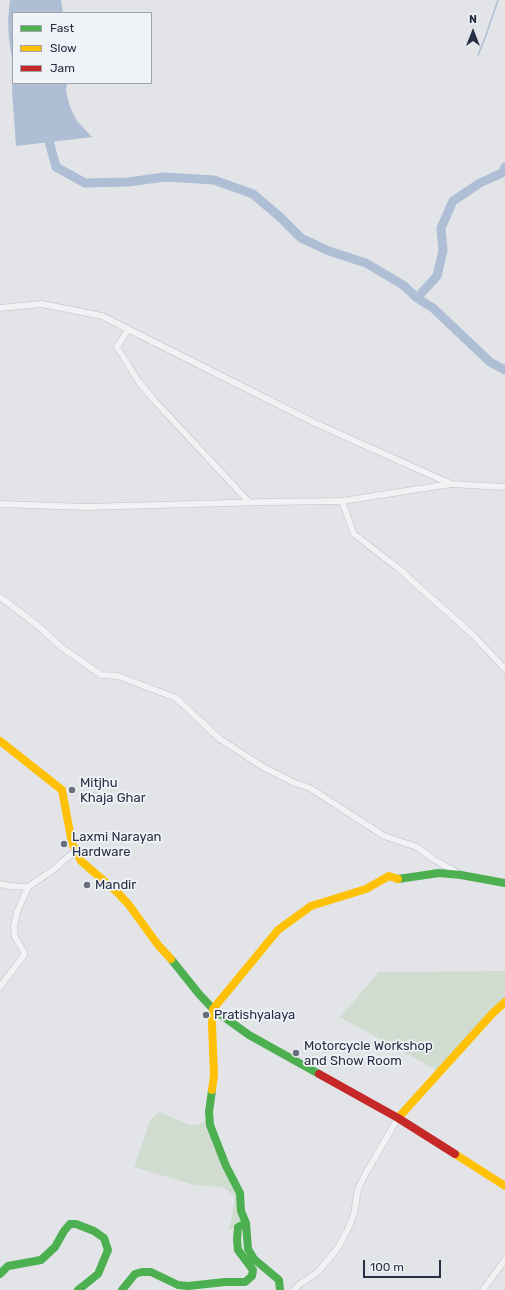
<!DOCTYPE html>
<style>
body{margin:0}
#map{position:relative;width:505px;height:1290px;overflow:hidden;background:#e2e4e7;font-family:Rubik,sans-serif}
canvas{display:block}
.legend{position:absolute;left:12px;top:12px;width:140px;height:72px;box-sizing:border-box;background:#eff2f7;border:1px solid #9fa4af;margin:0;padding:5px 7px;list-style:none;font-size:12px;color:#262f43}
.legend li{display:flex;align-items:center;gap:8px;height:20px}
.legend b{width:20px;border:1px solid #9fa4af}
.north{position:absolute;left:453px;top:12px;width:40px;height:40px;-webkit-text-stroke:3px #eff2f7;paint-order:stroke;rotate:0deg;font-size:11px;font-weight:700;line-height:16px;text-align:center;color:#262f43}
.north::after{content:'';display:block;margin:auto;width:14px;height:18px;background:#262f43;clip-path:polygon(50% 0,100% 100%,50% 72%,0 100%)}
.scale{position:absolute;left:363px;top:1260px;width:78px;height:18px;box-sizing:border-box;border:2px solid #262f43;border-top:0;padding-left:5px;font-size:12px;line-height:14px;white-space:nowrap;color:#262f43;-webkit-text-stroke:3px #eff2f7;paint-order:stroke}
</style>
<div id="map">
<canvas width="505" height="1290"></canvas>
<ul class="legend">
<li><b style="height:5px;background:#4caf50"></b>Fast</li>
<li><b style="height:5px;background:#ffc107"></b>Slow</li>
<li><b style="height:5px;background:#c62828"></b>Jam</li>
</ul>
<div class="north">N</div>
<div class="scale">100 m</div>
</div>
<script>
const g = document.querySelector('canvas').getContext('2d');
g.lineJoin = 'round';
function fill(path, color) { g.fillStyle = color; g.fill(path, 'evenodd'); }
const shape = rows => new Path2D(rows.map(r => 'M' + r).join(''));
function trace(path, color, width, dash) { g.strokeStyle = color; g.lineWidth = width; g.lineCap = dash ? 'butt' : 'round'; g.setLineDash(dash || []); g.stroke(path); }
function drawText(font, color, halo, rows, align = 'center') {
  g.font = font + ' Rubik,sans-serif'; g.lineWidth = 3.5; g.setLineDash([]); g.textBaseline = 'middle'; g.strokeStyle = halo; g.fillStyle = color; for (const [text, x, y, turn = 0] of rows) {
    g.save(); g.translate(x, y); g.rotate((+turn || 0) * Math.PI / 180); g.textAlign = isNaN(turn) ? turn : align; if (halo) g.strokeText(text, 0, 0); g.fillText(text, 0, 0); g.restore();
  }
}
const green = shape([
 [505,971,505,1002,440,1072,340,1017,379,972],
 [160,1112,189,1125,197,1125,206,1121,240,1193,246,1223,228,1230,231,1222,235,1197,223,1187,194,1185,134,1167,150,1121,155,1115]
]);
const water = shape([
 [10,0,61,0,63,13,13,13,13,67,9,38,8,20],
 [13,75,13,83,67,83,66,91,70,107,77,121,92,137,16,146,12,91]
]);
const stream = shape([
 [478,55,485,38,498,0]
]);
const river = shape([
 [46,130,56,167,85,183,128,182,165,177,214,180,253,194,280,217,301,238,329,251,366,263,403,285,417,298,433,308,490,362,505,370],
 [417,298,437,276,443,251,441,228,453,201,480,183,502,173,505,167]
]);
const street = shape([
 [0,308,42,304,102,316,315,423,451,484],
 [128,330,117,347,139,382,153,399,249,502],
 [342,501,354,534,398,568,472,634,505,669],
 [0,504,86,507,266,502,342,501,451,484,505,487],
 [0,597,37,625,61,647,101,675,118,676,176,698,220,739,263,767,295,783,310,788,384,836,417,847,433,859,460,874],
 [0,884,9,886,28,887,53,870,75,851],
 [0,987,24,955,24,952,15,937,14,926,17,912,28,887],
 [294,1290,300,1284,318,1272,337,1249,348,1229,354,1214,358,1189,366,1173,398,1118],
 [483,1290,505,1260]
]);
const fast = shape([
 [398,879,439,873,461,875,505,883],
 [171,959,199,994,213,1009,249,1035,319,1074],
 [212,1090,209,1112,210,1125,226,1166,240,1193,241,1211,246,1223,248,1249,254,1259,279,1280,280,1290],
 [0,1274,8,1266,41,1260,55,1247,64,1231,70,1224,76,1224,94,1231,104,1238,108,1250,98,1274,78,1290],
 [122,1290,135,1274,142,1272,151,1272,178,1285,188,1286,225,1282,245,1282,252,1276,253,1270,238,1250,237,1240,238,1227,246,1223]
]);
const slow = shape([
 [0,741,62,790,72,843,81,861,118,893,129,905,158,945,171,959],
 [212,1090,214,1075,212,1024,213,1009,278,930,311,906,366,889,389,876,398,879],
 [398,1118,492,1014,505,1002],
 [455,1154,505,1186]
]);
const jam = shape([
 [319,1074,398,1118,455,1154]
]);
const markers = [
 [72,790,4,"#686e7c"],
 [64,844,4,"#686e7c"],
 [87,885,4,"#686e7c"],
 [206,1015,4,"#686e7c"],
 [296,1053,4,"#686e7c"]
];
const poiNames = [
 ["Mitjhu",80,783],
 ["Khaja Ghar",80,798],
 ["Laxmi Narayan",72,837],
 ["Hardware",72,852],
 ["Mandir",95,885],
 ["Pratishyalaya",214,1015],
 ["Motorcycle Workshop",304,1046],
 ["and Show Room",304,1061]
];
fill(green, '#d1dcd1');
fill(water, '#adbed5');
trace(stream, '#adbed5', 1.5);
trace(river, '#adbed5', 9);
trace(street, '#bfc1c5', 7);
trace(street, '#f1f2f4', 6);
trace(fast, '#4caf50', 8);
trace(slow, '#ffc107', 8);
trace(jam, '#c62828', 8);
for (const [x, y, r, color] of markers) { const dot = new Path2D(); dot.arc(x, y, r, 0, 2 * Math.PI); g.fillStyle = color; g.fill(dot); trace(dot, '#eff2f7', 1.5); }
drawText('13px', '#262f43', '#eff2f7', poiNames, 'left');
</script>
